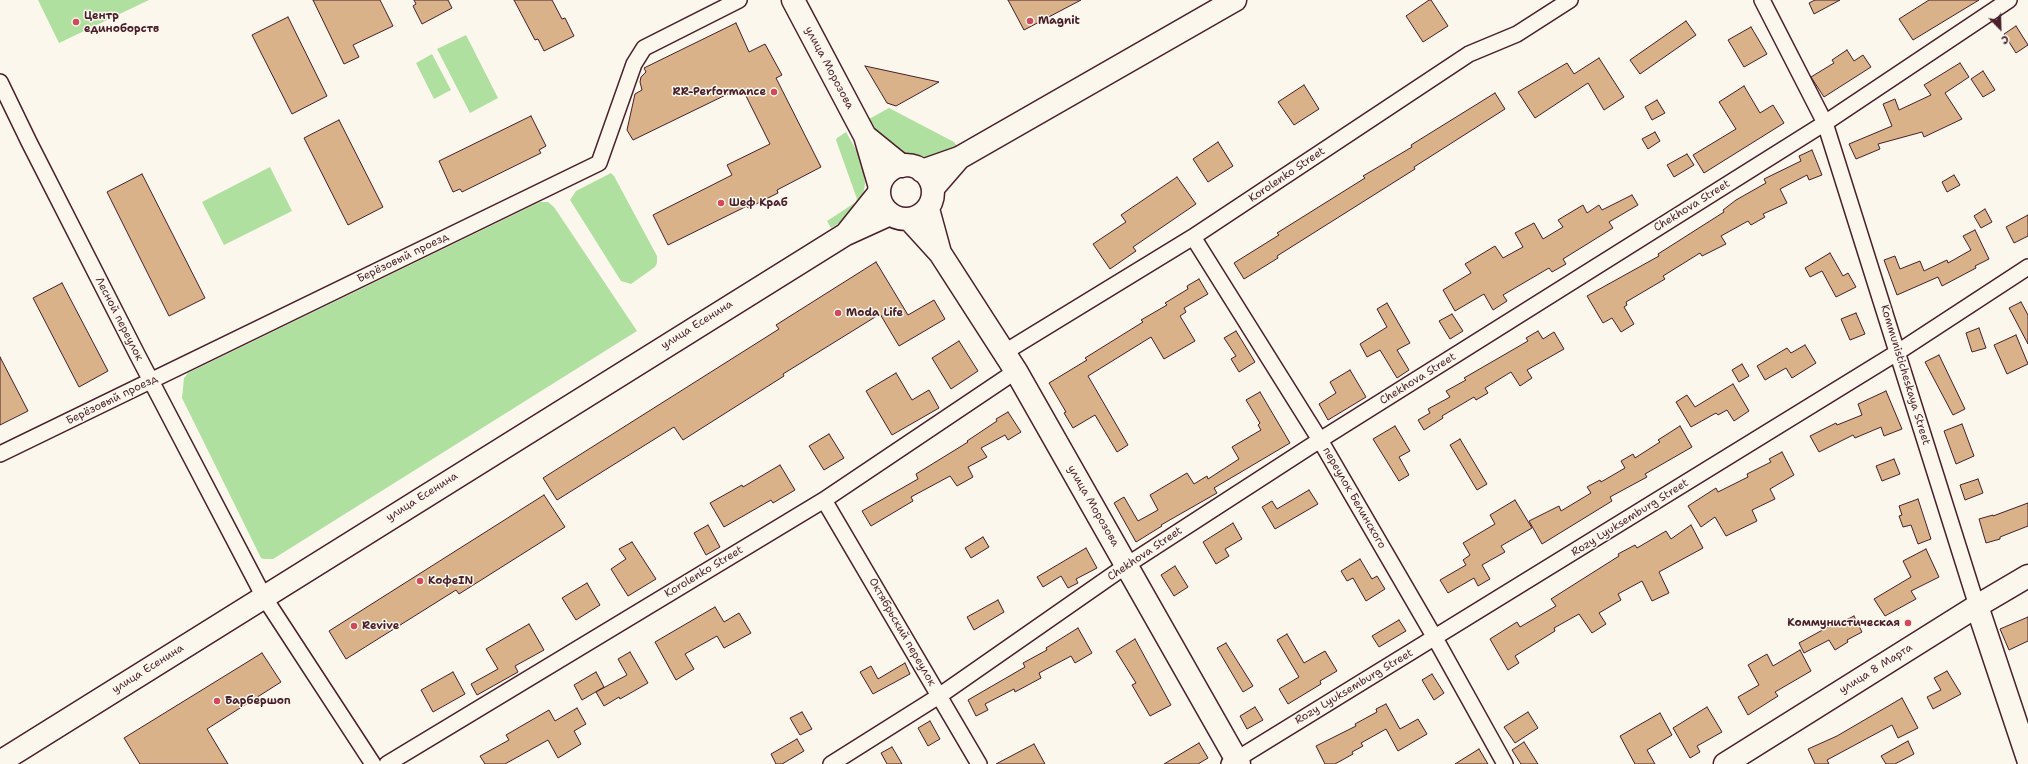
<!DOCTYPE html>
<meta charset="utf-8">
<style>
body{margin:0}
#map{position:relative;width:2028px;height:764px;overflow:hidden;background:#fbf7ec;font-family:"Shantell Sans",sans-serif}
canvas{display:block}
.north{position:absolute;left:1980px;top:8px;width:40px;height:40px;-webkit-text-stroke:3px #fbf7ec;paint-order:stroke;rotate:157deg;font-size:11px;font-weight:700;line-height:16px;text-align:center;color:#4a1f2b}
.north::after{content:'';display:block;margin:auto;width:14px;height:18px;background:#4a1f2b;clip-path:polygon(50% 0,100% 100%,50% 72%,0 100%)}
</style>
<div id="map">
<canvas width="2028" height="764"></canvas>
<div class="north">С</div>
</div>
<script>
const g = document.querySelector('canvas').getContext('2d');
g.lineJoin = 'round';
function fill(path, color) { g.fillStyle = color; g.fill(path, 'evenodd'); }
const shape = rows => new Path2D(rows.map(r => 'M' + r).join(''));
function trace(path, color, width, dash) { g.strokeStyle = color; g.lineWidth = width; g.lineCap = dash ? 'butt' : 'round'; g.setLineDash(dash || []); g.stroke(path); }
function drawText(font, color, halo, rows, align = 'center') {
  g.font = font + ' "Shantell Sans",sans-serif'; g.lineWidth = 3; g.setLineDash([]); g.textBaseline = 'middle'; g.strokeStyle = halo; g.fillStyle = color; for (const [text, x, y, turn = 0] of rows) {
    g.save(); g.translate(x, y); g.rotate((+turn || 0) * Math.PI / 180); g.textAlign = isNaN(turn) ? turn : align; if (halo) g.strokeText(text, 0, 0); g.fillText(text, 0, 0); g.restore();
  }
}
const green = shape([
 [38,0,149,0,59,43],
 [466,35,498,98,470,113,437,49],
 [432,54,451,90,434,99,416,63],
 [889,108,954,142,959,149,944,156,926,157,913,156,898,152,877,132,869,119],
 [846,132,863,162,865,184,863,195,844,220,831,228,827,221,856,202,857,199,836,140,837,138],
 [270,167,292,211,224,245,202,202],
 [611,173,614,176,657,256,657,263,655,267,631,284,621,281,570,200,576,191],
 [540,202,548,202,554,207,637,331,273,559,264,559,261,558,182,398,184,378,188,373]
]);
const building = shape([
 [313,0,380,0,393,26,353,45,359,57,344,64,313,0],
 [414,0,448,0,452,8,422,24,413,6,416,4,414,0],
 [514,0,552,0,562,19,565,18,574,36,544,51,538,39,535,40,514,0],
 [1008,0,1081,0,1024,30,1008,0],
 [1429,0,1431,0,1448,26,1423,42,1406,16,1429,0],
 [1815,0,1840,0,1814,14,1809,3,1815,0],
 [1929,0,1979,0,1913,40,1899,19,1929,0],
 [288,17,327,96,292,114,252,35,288,17],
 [1686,21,1696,35,1640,74,1630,60,1686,21],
 [736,23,749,52,765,44,782,75,776,78,821,167,777,190,778,193,748,208,747,206,668,245,653,215,732,175,727,165,770,144,745,94,742,95,738,89,633,140,627,130,635,94,642,90,640,82,641,77,646,72,644,68,736,23],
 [2016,26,2028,45,2016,53,2004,34,2016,26],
 [1751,27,1767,54,1744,67,1728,40,1751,27],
 [1847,50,1854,61,1863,55,1871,67,1824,97,1811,77,1834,63,1832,60,1847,50],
 [1599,58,1624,97,1604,110,1588,83,1535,118,1518,92,1567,63,1574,74,1599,58],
 [1960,63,1969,77,1945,93,1962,119,1924,137,1922,132,1878,144,1880,149,1856,159,1849,144,1892,126,1883,104,1895,99,1899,110,1931,95,1924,85,1960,63],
 [865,66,939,82,896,106,887,103,865,66],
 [1983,71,1995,90,1983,97,1971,79,1983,71],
 [1304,85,1319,109,1294,125,1278,102,1304,85],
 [1744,86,1760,113,1773,105,1784,123,1704,173,1693,155,1736,129,1719,102,1744,86],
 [1495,93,1505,109,1414,167,1415,169,1277,256,1278,258,1244,279,1234,263,1279,235,1277,233,1365,178,1363,176,1412,147,1411,145,1495,93],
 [1657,100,1665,113,1652,120,1645,107,1657,100],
 [531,116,546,146,539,150,541,153,462,192,460,189,453,192,439,161,531,116],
 [339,120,383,207,348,225,304,138,339,120],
 [1655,132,1660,141,1648,149,1642,139,1655,132],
 [1218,142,1233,166,1208,182,1193,159,1218,142],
 [1812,150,1822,175,1809,180,1807,175,1780,189,1787,203,1763,214,1765,217,1751,225,1748,221,1721,236,1726,244,1702,256,1700,253,1663,276,1665,279,1626,302,1627,305,1624,307,1634,324,1621,332,1612,318,1603,323,1587,296,1659,256,1658,254,1724,212,1723,210,1736,200,1766,183,1764,179,1801,161,1799,156,1812,150],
 [1687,154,1694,165,1674,177,1667,165,1687,154],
 [142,174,205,298,169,316,107,192,142,174],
 [1954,175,1960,185,1947,192,1942,182,1954,175],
 [1177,177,1196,204,1133,247,1136,251,1110,269,1093,244,1126,222,1121,215,1177,177],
 [1632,195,1638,205,1609,222,1613,228,1563,259,1566,264,1552,272,1549,268,1503,295,1507,301,1493,310,1484,294,1455,311,1443,290,1471,273,1465,264,1495,246,1503,258,1523,247,1515,233,1534,223,1543,239,1563,227,1558,220,1583,205,1587,213,1599,205,1602,210,1632,195],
 [1985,209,1992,222,1981,228,1974,216,1985,209],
 [2028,215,2028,236,2014,243,2006,227,2028,215],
 [1975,230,1989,259,1975,266,1976,268,1942,286,1938,277,1897,295,1884,260,1895,256,1900,269,1920,261,1924,271,1947,260,1948,263,1971,250,1963,236,1975,230],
 [1830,253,1843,276,1848,273,1856,287,1836,297,1822,271,1810,277,1805,268,1830,253],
 [876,262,908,315,934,300,945,319,899,346,880,314,783,374,784,376,683,440,674,427,557,500,543,478,779,329,776,325,876,262],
 [1199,279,1208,294,1184,308,1186,312,1180,316,1195,341,1164,359,1151,337,1088,376,1128,445,1117,452,1095,415,1073,428,1064,413,1066,412,1049,383,1087,360,1085,358,1143,322,1141,320,1167,305,1165,303,1188,289,1187,286,1199,279],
 [62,283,108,371,79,387,33,298,62,283],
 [2021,302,2028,315,2028,344,2009,308,2021,302],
 [1387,303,1410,343,1397,350,1409,370,1397,378,1380,350,1367,357,1360,344,1387,327,1377,309,1387,303],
 [1856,313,1865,334,1850,340,1841,319,1856,313],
 [1452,314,1463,331,1450,339,1439,321,1452,314],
 [1979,328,1986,348,1972,352,1966,333,1979,328],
 [1236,331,1255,362,1239,372,1231,359,1236,356,1224,338,1236,331],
 [1538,331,1543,339,1554,332,1564,349,1527,370,1532,378,1520,386,1511,372,1485,388,1488,393,1476,400,1474,397,1442,416,1443,418,1424,430,1418,420,1430,413,1428,409,1450,397,1446,391,1466,380,1464,378,1528,341,1526,338,1538,331],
 [2016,335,2028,364,2007,374,1994,345,2016,335],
 [959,341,978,371,951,389,932,358,959,341],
 [1805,345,1816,363,1792,378,1786,368,1765,380,1757,366,1787,348,1791,353,1805,345],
 [1939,355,1965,409,1953,415,1925,362,1939,355],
 [0,357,28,411,0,425,0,357],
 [1742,364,1749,376,1739,382,1732,370,1742,364],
 [1350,370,1366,397,1328,420,1319,404,1336,393,1330,382,1350,370],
 [896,373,912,400,929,390,939,408,892,435,866,391,896,373],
 [1733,384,1749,411,1734,421,1727,410,1718,415,1716,413,1691,427,1676,402,1687,395,1695,407,1733,384],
 [1886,391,1902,429,1884,436,1881,427,1855,438,1853,435,1819,452,1810,436,1836,423,1837,425,1862,415,1858,404,1886,391],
 [1260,392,1290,443,1214,488,1217,493,1161,525,1162,526,1136,542,1114,503,1124,497,1138,521,1158,510,1150,495,1187,473,1194,484,1207,476,1208,479,1239,459,1232,447,1261,430,1258,425,1260,423,1246,400,1260,392],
 [1008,412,1021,432,1008,440,1005,435,981,448,987,457,968,467,973,477,957,486,950,476,911,497,913,501,871,526,862,511,918,479,916,474,968,442,967,441,997,421,996,419,1008,412],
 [1962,424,1974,456,1956,464,1944,431,1962,424],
 [1395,426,1410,451,1399,457,1409,475,1399,481,1373,439,1395,426],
 [1680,426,1692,447,1645,474,1647,477,1610,497,1612,501,1542,544,1529,521,1559,506,1561,511,1591,493,1587,487,1600,480,1601,482,1625,468,1621,461,1633,454,1635,458,1660,442,1658,440,1680,426],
 [829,434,844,458,824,470,809,446,829,434],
 [1460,439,1487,484,1477,490,1450,445,1460,439],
 [1782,452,1794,475,1770,489,1775,499,1752,510,1757,521,1726,536,1715,517,1701,527,1688,506,1716,488,1718,492,1748,477,1747,474,1771,462,1769,459,1782,452],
 [1894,459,1900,474,1882,481,1876,466,1894,459],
 [780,465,795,490,773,503,771,500,724,527,710,503,742,485,743,487,780,465],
 [1978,479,1983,493,1965,500,1960,485,1978,479],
 [1309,490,1318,504,1275,529,1262,507,1272,501,1277,509,1309,490],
 [544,495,565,527,459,594,456,590,346,659,329,631,544,495],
 [1918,499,1931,539,1918,544,1911,525,1903,527,1899,516,1902,515,1899,506,1918,499],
 [1515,500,1532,528,1501,546,1505,552,1482,565,1490,579,1478,586,1474,578,1448,593,1440,580,1466,565,1463,560,1470,555,1463,543,1495,524,1490,515,1515,500],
 [2028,503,2028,526,2000,537,2000,539,1986,543,1979,519,1993,515,1993,516,2028,503],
 [1233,523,1242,539,1225,549,1229,556,1216,564,1203,542,1233,523],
 [708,525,720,547,706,555,694,533,708,525],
 [1691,525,1703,548,1659,572,1669,593,1652,601,1642,581,1618,594,1621,600,1599,613,1606,624,1592,633,1579,614,1554,628,1555,631,1515,656,1519,663,1508,670,1490,639,1517,622,1520,627,1556,606,1551,599,1619,556,1618,554,1635,545,1637,548,1666,531,1671,539,1691,525],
 [983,537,989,547,971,558,965,548,983,537],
 [632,542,656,579,628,596,611,569,626,559,619,549,632,542],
 [1086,548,1097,568,1076,579,1078,583,1068,588,1061,576,1043,587,1037,577,1086,548],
 [1926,549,1939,577,1911,591,1916,599,1885,616,1874,599,1911,577,1903,561,1926,549],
 [1360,559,1372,579,1377,576,1385,589,1366,601,1353,578,1347,581,1341,571,1360,559],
 [1175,566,1188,587,1174,596,1161,575,1175,566],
 [587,583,600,605,576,620,562,598,587,583],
 [998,600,1004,612,974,630,967,617,998,600],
 [715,607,724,622,739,613,751,633,724,648,717,636,685,654,694,669,676,680,655,642,715,607],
 [1854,616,1862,632,1847,640,1848,642,1835,650,1829,640,1804,653,1799,643,1837,622,1838,624,1854,616],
 [2028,617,2028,641,2009,650,2000,629,2028,617],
 [1399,620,1406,631,1379,647,1372,636,1399,620],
 [529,624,544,650,515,666,518,672,477,695,471,684,498,669,486,649,529,624],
 [1078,628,1092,653,1075,663,1071,656,1039,673,1041,678,1015,692,1014,689,985,704,988,710,976,716,968,700,1025,667,1023,663,1047,650,1046,648,1078,628],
 [1287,634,1304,663,1325,651,1337,671,1320,681,1321,684,1288,704,1279,689,1299,677,1277,640,1287,634],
 [1135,639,1171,705,1150,716,1132,685,1136,683,1116,651,1135,639],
 [1226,643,1253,686,1243,692,1217,648,1226,643],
 [1800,650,1811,671,1775,692,1778,696,1748,715,1738,697,1759,685,1748,665,1767,654,1773,666,1800,650],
 [630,652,648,683,620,699,619,697,604,706,596,692,627,675,618,659,630,652],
 [262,653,281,682,207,729,228,764,140,764,124,738,262,653],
 [905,663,910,674,873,694,860,672,871,666,878,679,905,663],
 [1947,671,1961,694,1933,709,1927,697,1941,690,1934,678,1947,671],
 [453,672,465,694,433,712,421,690,453,672],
 [596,672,604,687,582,700,574,685,596,672],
 [1432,674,1444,693,1434,700,1422,680,1432,674],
 [1902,698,1918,728,1898,738,1892,725,1827,760,1829,764,1815,764,1808,749,1837,736,1902,698],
 [1386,704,1400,729,1418,719,1427,734,1398,751,1386,729,1361,743,1363,746,1352,752,1353,754,1335,764,1325,764,1316,746,1356,726,1355,724,1377,712,1376,709,1386,704],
 [1255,707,1263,720,1247,729,1240,716,1255,707],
 [1707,707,1722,732,1697,746,1700,752,1690,758,1673,728,1707,707],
 [577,708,586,724,574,731,581,744,558,758,548,740,505,764,485,764,480,756,509,740,506,735,549,710,555,721,577,708],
 [802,712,812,729,800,735,790,718,802,712],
 [1528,712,1538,728,1515,743,1504,727,1528,712],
 [1660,713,1672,735,1647,750,1655,764,1635,764,1620,736,1660,713],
 [930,721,940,739,928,746,918,728,930,721],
 [797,739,804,751,782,764,776,764,771,754,797,739],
 [1908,741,1914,754,1895,764,1886,764,1881,756,1908,741],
 [1524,742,1538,764,1521,764,1512,750,1524,742],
 [1199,743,1208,758,1198,764,1164,764,1199,743],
 [1034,744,1045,764,996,764,1034,744],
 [892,747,902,764,887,764,881,753,892,747],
 [1479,749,1488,764,1455,764,1479,749]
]);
const street = shape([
 [1762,0,1825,123,1977,606],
 [0,82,29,142,138,356,264,597,373,764],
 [1193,237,1320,440,1435,638,1505,764],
 [1005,352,1193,237,1469,54,1517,34,1570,0],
 [0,454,599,163,634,64,644,48,739,0],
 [824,500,979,764],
 [387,764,824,500,1016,371],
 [831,764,939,696,1127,565,1320,440,1825,123,2009,0],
 [1229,764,1898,352,2028,267]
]);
const secondary = shape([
 [793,0,865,136],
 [959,158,1235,0],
 '879 192a27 27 0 1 1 54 0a27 27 0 1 1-54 0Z',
 [922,171,959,158,933,188],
 [879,184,865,136,902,166],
 [878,194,846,234,890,214],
 [910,220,940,253,928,209],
 [940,253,1016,371,1239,764],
 [1977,606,2028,759],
 [0,762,846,234],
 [1725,764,1977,606,2028,576]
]);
const markers = [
 [1030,21,4,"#d1495b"],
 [76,22,4,"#d1495b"],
 [774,92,4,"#d1495b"],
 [721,203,4,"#d1495b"],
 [838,313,4,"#d1495b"],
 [420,581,4,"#d1495b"],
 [1908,623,4,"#d1495b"],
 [354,626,4,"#d1495b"],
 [217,701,4,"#d1495b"]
];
const poiNames = [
 ["Центр",84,16],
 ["единоборств",84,29],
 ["Magnit",1038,21],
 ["RR-Performance",766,92,"right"],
 ["Шеф Краб",729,203],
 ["Moda Life",846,313],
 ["КофеIN",428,581],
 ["Коммунистическая",1900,623,"right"],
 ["Revive",362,626],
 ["Барбершоп",225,701]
];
const streetNames = [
 ["улица Морозова",829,68,62],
 ["Korolenko Street",1287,175,-34],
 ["Chekhova Street",1692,206,-32],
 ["Берёзовый проезд",403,258,-26],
 ["Лесной переулок",119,319,63],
 ["улица Есенина",697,325,-32],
 ["Kommunisticheskaya Street",1905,375,73],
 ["Chekhova Street",1418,379,-32],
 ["Берёзовый проезд",112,400,-26],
 ["улица Есенина",422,497,-32],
 ["переулок Белинского",1354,498,60],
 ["улица Морозова",1093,506,60],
 ["Rozy Lyuksemburg Street",1630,518,-32],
 ["Chekhova Street",1145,554,-34],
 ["Korolenko Street",704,572,-31],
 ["Октябрьский переулок",902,632,60],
 ["улица Есенина",148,669,-32],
 ["улица 8 Марта",1876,669,-32],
 ["Rozy Lyuksemburg Street",1354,687,-31]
];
fill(green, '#b0e0a0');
fill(building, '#d9b28a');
trace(building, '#4a1f2b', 1);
trace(street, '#4a1f2b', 18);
trace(secondary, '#4a1f2b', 25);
trace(street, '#fbf7ec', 15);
trace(secondary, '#fbf7ec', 22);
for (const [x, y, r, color] of markers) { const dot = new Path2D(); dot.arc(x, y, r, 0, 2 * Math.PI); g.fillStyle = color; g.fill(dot); trace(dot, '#fbf7ec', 1.5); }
drawText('bold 11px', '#4a1f2b', '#fbf7ec', poiNames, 'left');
drawText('11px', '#4a1f2b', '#fbf7ec', streetNames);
</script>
